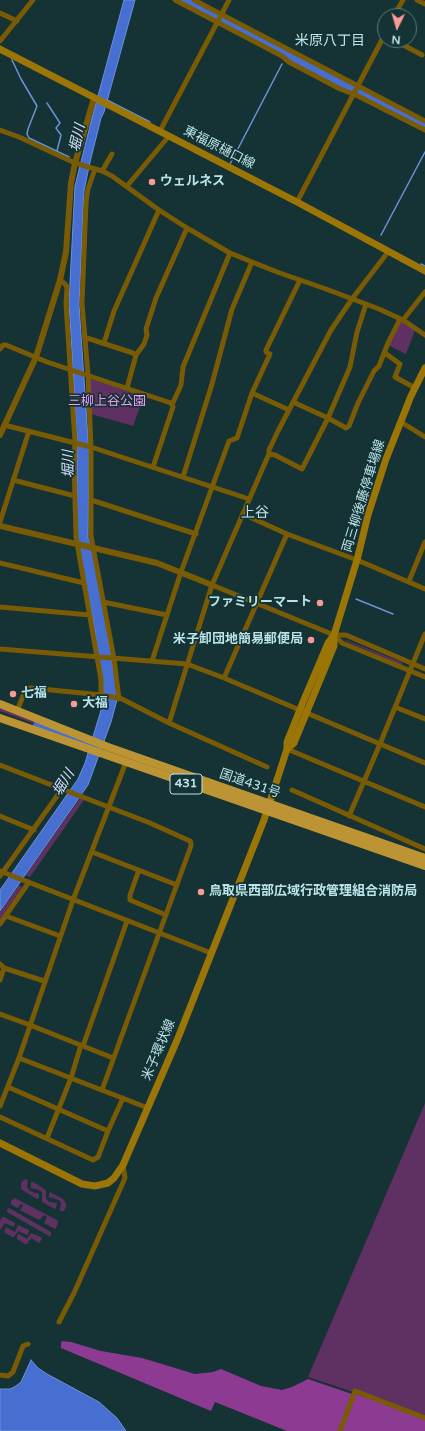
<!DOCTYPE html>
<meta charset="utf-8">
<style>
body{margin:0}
#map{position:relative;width:425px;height:1431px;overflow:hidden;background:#153235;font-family:"Varela Round",sans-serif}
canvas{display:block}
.north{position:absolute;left:377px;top:8px;width:40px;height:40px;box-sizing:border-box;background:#153235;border:1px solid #57797d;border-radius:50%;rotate:185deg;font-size:11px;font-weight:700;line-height:16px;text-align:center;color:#b9e4e9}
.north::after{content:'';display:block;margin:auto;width:14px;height:18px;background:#f59c94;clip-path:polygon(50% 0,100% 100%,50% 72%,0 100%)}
</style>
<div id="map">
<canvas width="425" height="1431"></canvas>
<div class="north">N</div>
</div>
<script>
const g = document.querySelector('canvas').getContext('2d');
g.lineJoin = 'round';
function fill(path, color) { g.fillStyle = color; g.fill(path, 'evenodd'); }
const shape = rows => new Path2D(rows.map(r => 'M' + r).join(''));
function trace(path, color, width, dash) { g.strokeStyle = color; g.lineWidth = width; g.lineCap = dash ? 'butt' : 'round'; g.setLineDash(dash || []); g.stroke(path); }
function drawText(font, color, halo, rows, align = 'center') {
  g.font = font + ' "Varela Round","Noto Sans JP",sans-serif'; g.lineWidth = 3.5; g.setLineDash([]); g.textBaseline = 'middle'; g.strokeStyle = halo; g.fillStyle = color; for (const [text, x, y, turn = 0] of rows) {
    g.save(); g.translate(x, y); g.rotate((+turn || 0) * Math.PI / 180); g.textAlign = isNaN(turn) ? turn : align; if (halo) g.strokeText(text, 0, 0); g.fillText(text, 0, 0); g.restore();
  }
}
const green = shape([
 [401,320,415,330,406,354,388,345],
 [91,379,144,396,133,426,91,414,89,381],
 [346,640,401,662,403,664,402,665,346,641],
 [0,708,86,743,85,743,0,711],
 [80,798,84,800,30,877,26,875],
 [19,885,22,887,0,920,0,912],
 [425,1103,425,1416,308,1377],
 [25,1179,28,1180,27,1187,29,1190,32,1192,37,1193,39,1194,39,1198,37,1199,21,1189,21,1183],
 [31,1182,33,1182,46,1190,46,1198,49,1202,57,1203,56,1208,55,1209,42,1202,42,1192,39,1190,31,1188],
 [50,1192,63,1199,66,1203,66,1207,64,1211,60,1211,61,1203,59,1200,49,1197,49,1194],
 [15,1198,57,1220,58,1222,57,1226,55,1229,44,1223,47,1217,44,1215,39,1220,20,1210,23,1205,21,1204,18,1208,13,1206,11,1204,11,1201],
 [9,1208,51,1232,51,1236,49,1236,7,1212,7,1209],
 [2,1217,4,1217,15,1223,14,1227,5,1223,0,1230,0,1221],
 [18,1225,29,1230,29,1232,27,1235,18,1231,14,1237,12,1237,4,1232,6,1227,15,1232],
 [31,1233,41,1237,42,1239,39,1243,31,1238,27,1244,25,1244,17,1239,17,1235,19,1234,27,1239]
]);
const forest = shape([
 [62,1341,71,1342,101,1351,142,1358,195,1374,213,1372,221,1369,261,1386,282,1390,292,1387,308,1379,352,1394,338,1431,287,1431,215,1402,211,1411,61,1348,61,1343],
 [356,1394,425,1419,425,1431,342,1431]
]);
const water = shape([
 [124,0,135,0,104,112,101,118,90,162,84,191,79,305,89,453,88,539,91,541,118,696,111,722,88,785,0,911,0,890,78,779,85,763,102,707,103,692,95,631,77,537,77,437,69,302,75,186,92,118,124,0],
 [31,1360,38,1368,47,1374,99,1402,117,1418,126,1431,0,1431,0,1389,10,1389,16,1386,21,1382,31,1360]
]);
const stream = shape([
 [12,60,21,79,37,106,28,129,27,134,29,138,69,157],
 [107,100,150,122],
 [47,103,60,123,56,128,61,135,57,151],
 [230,164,282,64],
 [381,235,425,152],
 [421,264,425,266],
 [356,599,393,614]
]);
const river = shape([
 [184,0,425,125],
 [38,726,86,744]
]);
const minor = shape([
 [175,0,282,56,289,62,340,89,356,95,425,130],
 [194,0,425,121],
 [417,0,425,4],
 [0,13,17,21],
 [394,16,403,0],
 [394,40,422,55],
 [0,41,33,0],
 [0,130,19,137,75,163,102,171,112,176,159,210,187,228,230,253,277,272,326,289,379,309,403,320,425,335],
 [160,131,229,0],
 [95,169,88,189,86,203,82,303,88,375,91,447,91,536,114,659,119,699],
 [102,171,112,154],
 [127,186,169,136],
 [297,202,385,34],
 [60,280,65,284,67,287,66,304,75,442,74,463,76,537,101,680,101,695],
 [403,320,425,292],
 [84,337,133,353,136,355,127,388],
 [104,343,114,311,159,210],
 [0,349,3,345,6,345,47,362,171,403,173,407,153,467],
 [385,353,400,364,395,377,415,388],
 [136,355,144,344,147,335,146,329,156,298,187,228],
 [252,393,270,354,266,352,266,350,300,280],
 [293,402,328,418,350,367,357,332,366,304],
 [172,405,181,385,183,367,230,253],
 [401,422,425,437],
 [4,425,91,447,249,499],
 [269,454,269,450,278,431,331,330,352,299,388,252],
 [183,477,212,384,232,309,252,262],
 [13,480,75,496],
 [91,500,196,534],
 [243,514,287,534,357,560,425,589],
 [0,522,29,431],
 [0,563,84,583],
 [409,581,425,542],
 [212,585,334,635,346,635,425,669],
 [103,602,167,615],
 [0,607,90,615],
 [334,635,342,643,425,677],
 [0,649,187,664,224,678,425,763],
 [152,661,181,572,229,441,237,438,252,393,289,410],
 [224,678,287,534],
 [395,707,425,719],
 [17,711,25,691,27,688,31,688,102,695,122,699,169,723,212,585,268,456,269,454,275,455,302,469,328,418,346,428,349,426,358,403,374,371,379,366,388,343,400,319],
 [169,723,267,767],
 [287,749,425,807],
 [0,765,150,823,190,841,191,843,191,846,102,1090],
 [292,790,425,849],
 [0,816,34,830],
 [349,816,380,744,425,634],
 [92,852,177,885],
 [139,870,130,895,130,900,166,915],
 [0,871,211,953],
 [0,876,62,789],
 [6,916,60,936],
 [0,924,29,882],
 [0,964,4,968,44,981],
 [0,980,4,968],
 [0,1014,30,1025,113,1058],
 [83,1046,127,921],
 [19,1058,148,1108],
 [8,1087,108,1131,123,1098],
 [0,1106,19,1058,73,900,126,762],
 [0,1117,93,1160,98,1157,108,1131],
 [47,1138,71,1078,81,1045],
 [59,1322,74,1293,125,1178,123,1165],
 [0,1375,8,1376,13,1372,23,1346,28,1344],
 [340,1431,355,1391,425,1418]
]);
const tertiary = shape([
 [0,435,36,357,60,280,66,252,71,183,75,163,94,98],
 [0,526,157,563,212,585]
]);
const secondary = shape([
 [0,49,297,202,425,271],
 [287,749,287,742,303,702,328,643,334,635],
 [0,1143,82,1184,95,1186,108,1183,114,1178,123,1165,178,1038,264,820,287,749,294,743,334,646,334,635,357,560,368,515,386,459,411,396,425,368]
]);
const trunk = shape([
 [0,704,108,747,425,858],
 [0,718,425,866]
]);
const markers = [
 [152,182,4,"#f59c94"],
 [320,603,4,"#f59c94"],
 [311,640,4,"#f59c94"],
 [13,694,4,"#f59c94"],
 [74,704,4,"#f59c94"],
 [201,892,4,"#f59c94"]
];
const shields = [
 [186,784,32]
];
const shieldNames = [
 ["431",186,784]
];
const streetNames = [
 ["東福原樋口線",219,148,27],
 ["両三柳後藤停車場線",364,496,-73],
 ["国道431号",250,784,19],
 ["米子環状線",159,1050,-67]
];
const poiNames = [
 ["ウェルネス",160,182],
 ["ファミリーマート",312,603,"right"],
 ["米子卸団地簡易郵便局",303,640,"right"],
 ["七福",21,694],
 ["大福",82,704],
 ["鳥取県西部広域行政管理組合消防局",209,892]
];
const parkNames = [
 ["三柳上谷公園",107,402]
];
const neighbourhoodNames = [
 ["米原八丁目",330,41],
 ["上谷",255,513]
];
const waterNames = [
 ["堀川",78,138,-77],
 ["堀川",69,464,-91],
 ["堀川",64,783,-58]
];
fill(green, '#5f3162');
fill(forest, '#8d3b92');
fill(water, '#476fd1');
trace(water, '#6992d8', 1);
trace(stream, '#6992d8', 1.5);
trace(river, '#476fd1', 10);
trace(minor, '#795a05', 5);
trace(tertiary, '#795a05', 6);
trace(secondary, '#9b7506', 7);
trace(trunk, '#bd9434', 8);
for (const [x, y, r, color] of markers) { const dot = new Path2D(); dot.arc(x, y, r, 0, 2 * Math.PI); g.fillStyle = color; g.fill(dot); trace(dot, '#153235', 1.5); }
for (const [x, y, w] of shields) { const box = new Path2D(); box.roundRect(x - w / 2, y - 10, w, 20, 3); g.fillStyle = '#153235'; g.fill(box); trace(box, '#b9e4e9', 1); }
drawText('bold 12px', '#b9e4e9', null, shieldNames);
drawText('13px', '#b9e4e9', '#153235', streetNames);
drawText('bold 13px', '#b9e4e9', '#153235', poiNames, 'left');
drawText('13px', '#f09cf4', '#153235', parkNames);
drawText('14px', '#b9e4e9', '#153235', neighbourhoodNames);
drawText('italic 14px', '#d5e2fb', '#153235', waterNames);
</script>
